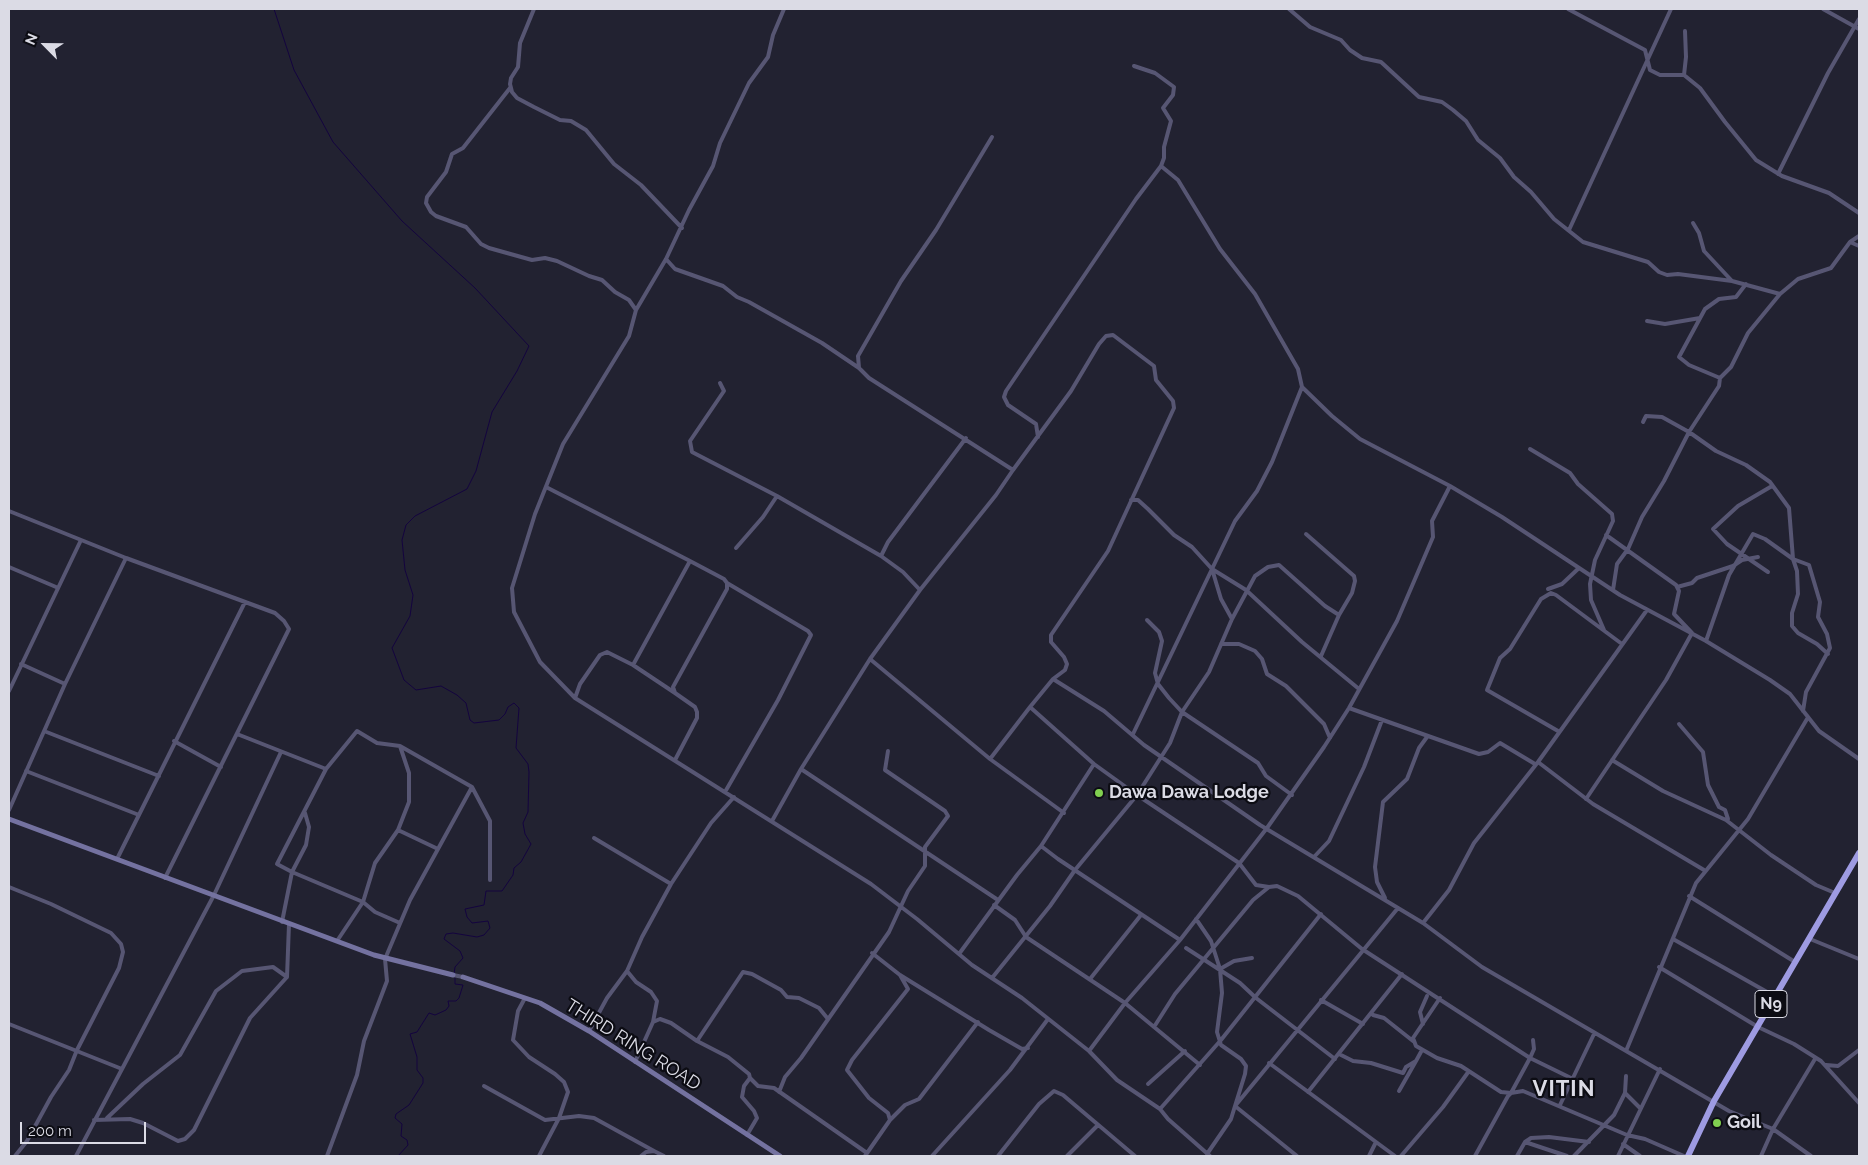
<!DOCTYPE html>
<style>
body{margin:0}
#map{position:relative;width:1868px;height:1165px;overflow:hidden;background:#222231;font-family:Raleway,sans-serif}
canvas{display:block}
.frame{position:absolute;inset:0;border:10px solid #dbdbe5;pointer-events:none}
.north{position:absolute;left:20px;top:20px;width:50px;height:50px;-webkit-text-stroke:4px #0c0c13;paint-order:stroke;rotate:293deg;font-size:14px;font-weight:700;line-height:20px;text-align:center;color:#dbdbe5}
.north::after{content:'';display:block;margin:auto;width:18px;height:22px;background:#dbdbe5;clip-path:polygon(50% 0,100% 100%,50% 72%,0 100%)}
.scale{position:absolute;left:20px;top:1122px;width:126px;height:22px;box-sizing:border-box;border:2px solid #dbdbe5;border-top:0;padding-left:6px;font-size:15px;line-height:18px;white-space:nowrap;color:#dbdbe5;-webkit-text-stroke:4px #0c0c13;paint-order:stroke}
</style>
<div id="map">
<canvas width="1868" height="1165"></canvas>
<div class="frame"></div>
<div class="north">N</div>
<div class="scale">200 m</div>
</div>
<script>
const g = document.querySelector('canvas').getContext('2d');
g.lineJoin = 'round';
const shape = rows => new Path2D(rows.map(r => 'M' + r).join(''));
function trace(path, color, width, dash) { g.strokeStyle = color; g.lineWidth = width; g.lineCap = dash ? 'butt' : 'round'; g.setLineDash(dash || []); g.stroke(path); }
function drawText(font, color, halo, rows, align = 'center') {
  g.font = font + ' Raleway,sans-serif'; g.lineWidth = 4.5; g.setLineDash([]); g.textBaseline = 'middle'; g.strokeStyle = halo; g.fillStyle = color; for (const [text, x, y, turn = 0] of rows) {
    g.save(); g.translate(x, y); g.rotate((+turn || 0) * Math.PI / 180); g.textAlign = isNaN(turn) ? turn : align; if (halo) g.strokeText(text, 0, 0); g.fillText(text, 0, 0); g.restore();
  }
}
const stream = shape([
 [274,9,294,70,333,142,402,221,475,288,529,346,517,371,492,412,476,471,467,489,415,516,406,525,402,540,405,570,413,595,410,616,392,648,404,680,416,690,441,686,457,695,466,703,470,720,474,723,499,720,505,714,508,707,514,703,519,708,516,748,528,764,529,772,528,812,523,823,525,834,531,844,521,862,514,868,513,875,502,891,486,891,484,905,465,909,467,917,472,923,488,921,490,928,484,935,477,937,453,933,446,934,444,939,460,951,463,958,455,967,454,974],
 [398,1156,408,1145,407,1140,401,1136,402,1124,395,1118,396,1114,409,1105,423,1083,423,1078,417,1070,417,1057,410,1034,417,1032,429,1013,435,1015,446,1010,449,1006,448,1001,456,1001,459,998,463,985,455,984,455,978]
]);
const street = shape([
 [534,9,520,43,518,67,511,78,510,84,512,92,517,98,534,107,560,120,571,121,586,130,614,164,641,185,682,228],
 [784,9,773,35,768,57,749,83,720,143,713,166,689,210,666,259,636,310,629,336,563,444,535,514,512,588,514,612,540,662,575,698,871,884,917,919,972,965,1022,998,1089,1051,1117,1080,1160,1109,1168,1119,1210,1156],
 [1289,9,1310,27,1341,40,1350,50,1362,58,1381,62,1419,97,1442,102,1453,110,1466,121,1478,140,1500,158,1514,177,1531,192,1554,219,1583,242,1648,262,1659,272,1667,275,1678,274,1732,281,1780,294,1798,279,1831,268,1850,242,1859,246],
 [1568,9,1645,50,1650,70,1660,75,1684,75],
 [1823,9,1859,29],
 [1685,31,1686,57,1684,75,1700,88,1725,122,1756,160,1782,176,1829,193,1859,213],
 [510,88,463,148,452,154,446,172,427,197,426,203,431,212,436,216,466,227,481,244,489,248,532,260,545,258,557,261,589,276,602,280,615,292,629,300,636,310],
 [1161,166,1178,180,1220,249,1255,294,1298,369,1302,387,1332,416,1360,439,1450,486,1502,517,1620,595,1706,641,1770,680,1790,694,1819,731,1859,759],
 [1778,174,1828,73,1859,19],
 [1693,223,1699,233,1704,251,1732,281],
 [1569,230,1671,9],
 [1850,242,1859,236],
 [666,259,675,269,723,286,737,297,749,302,822,343,859,368],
 [1647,321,1665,324,1700,318],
 [1720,378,1731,367,1748,333,1780,294],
 [720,383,724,391,690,441,692,452,777,496,881,556,903,572,920,590],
 [1643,422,1646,416,1662,417,1689,432,1716,451,1746,465,1770,482,1789,508,1793,559,1797,571,1798,594,1792,613,1792,626,1798,633,1817,644,1828,654],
 [1038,437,1036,424,1008,405,1004,397,1006,391,1136,199,1161,166,1164,158,1164,147,1171,121,1163,108,1173,95,1174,87,1155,73,1134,66],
 [1530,449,1570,473,1578,484,1612,514,1613,521,1595,560,1590,584,1591,600,1604,630],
 [546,487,690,561,724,579,727,583,727,589,673,687,675,693,695,707,697,712,697,718,675,760],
 [1131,500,1138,500,1148,509,1174,535,1192,547,1212,569,1246,590,1302,642,1359,689],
 [9,511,126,558,275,613,284,621,289,629,165,878],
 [1306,534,1354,576,1355,581,1352,593,1339,615,1321,656],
 [736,548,763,517,777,496],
 [881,556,888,542,966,438],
 [9,567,56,587],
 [1768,572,1727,544,1713,529,1738,506,1772,486],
 [1677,587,1692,583,1697,578,1733,566,1742,560,1758,557],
 [1548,589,1562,584,1579,568],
 [1613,590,1617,564,1628,549,1642,517,1664,481,1689,432,1719,386,1720,378,1689,365,1679,357,1705,309,1719,299,1736,297,1746,284],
 [1232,619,1255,576,1268,567,1279,565,1325,606,1339,615],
 [1147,620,1159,632,1162,641,1155,673,1158,684,1169,698,1182,712,1258,763,1266,776,1292,795],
 [1706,641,1729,575,1753,534,1765,539,1793,559,1809,565,1820,602,1818,617,1827,634,1830,648,1806,692,1803,711],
 [1221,644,1239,644,1255,651,1262,659,1267,674,1286,686,1324,724,1330,738],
 [870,659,990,759,1064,813],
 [21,664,65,684],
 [633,665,690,561],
 [1053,679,1104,711,1144,745,1218,796,1260,825,1423,923,1482,967,1729,1111,1773,1129,1811,1156],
 [9,691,81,540],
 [575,698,580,684,600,655,607,652,633,665,675,693],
 [1030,707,1094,764,1137,795,1239,863,1256,885,1269,887],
 [1349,708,1479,754,1488,752,1500,743,1535,764],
 [1679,724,1703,752,1708,785,1719,807,1725,810,1728,819],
 [44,731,159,776],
 [1558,731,1487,690,1500,658,1510,649,1541,599,1551,593,1556,595,1622,644],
 [237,734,326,769,357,731,377,743,400,746,409,773,409,802,398,830,375,863,363,902,337,941],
 [1133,734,1235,521,1257,491,1272,462,1302,387],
 [174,741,221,767],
 [400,746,472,787,490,821,490,880],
 [990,759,1030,707,1053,679,1065,670,1067,664,1064,657,1051,642,1051,635,1108,551,1174,408,1173,401,1156,380,1154,366,1113,335,1106,336,1099,344,1071,391,1013,470],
 [1612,760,1663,791,1726,820,1771,855,1816,885,1835,893],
 [1538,762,1593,804,1704,870],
 [801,769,998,900],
 [26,771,139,815],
 [725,792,778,700,811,635,808,631,727,583],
 [1586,799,1666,680,1692,633,1674,614,1679,591,1676,585,1606,535],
 [9,810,65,684,126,558],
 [305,813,309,827,306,845,292,872,363,902,375,912,400,923],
 [772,821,801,769,870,659,920,590,996,495,1013,470,869,378,859,368,858,356,901,281,936,230,992,137],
 [398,830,438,849],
 [594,838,671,884],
 [1041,846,1058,859,1180,940],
 [1314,857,1329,841,1364,767,1382,720],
 [117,859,245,602],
 [9,887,51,904,111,933,121,944,123,952,119,968,77,1050,69,1070,51,1097,27,1141,15,1156],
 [1689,896,1795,962],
 [1385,898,1377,882,1375,867,1383,802,1407,779,1419,748,1427,737],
 [994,905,1015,920,1026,937,1125,1003,1200,1065],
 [1196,919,1211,941,1220,969,1222,993,1217,1032,1221,1045,1241,1059,1246,1066,1245,1074,1235,1106,1297,1156],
 [282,922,292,872,277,864,326,769],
 [1423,923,1449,890,1474,843,1538,762,1647,610],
 [1673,939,1776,997],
 [1810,939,1859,959],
 [1186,948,1240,983,1256,998,1335,1059],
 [872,953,900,975,989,1030,1022,1049,1028,1048],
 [959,954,1017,875,1041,846,1094,764],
 [1659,967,1758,1027,1794,1044,1821,1061,1859,1103],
 [1220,969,1234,961,1252,958],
 [627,971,636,982,651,992,657,1001,653,1022,635,1062],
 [453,975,463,977],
 [992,978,1050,906,1075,870,1137,795,1170,743,1182,712,1209,672,1232,619,1221,599,1212,569],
 [1090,979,1141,915],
 [525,998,518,1011,513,1040,529,1057,555,1074,564,1082,568,1092,559,1118,539,1156],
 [1440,998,1413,1038,1416,1046,1437,1058,1461,1066,1501,1092,1511,1093,1530,1058,1534,1049,1533,1040],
 [1321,1000,1363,1024],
 [1373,1015,1384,1018,1413,1041],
 [653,1022,660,1019,671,1023,697,1041,728,1057,749,1074,750,1078,744,1086,742,1097,754,1111,757,1118,747,1135],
 [9,1024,122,1069],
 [1423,1024,1420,1012,1427,996],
 [1154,1027,1175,994,1253,900,1269,887,1277,886,1298,896,1362,949,1530,1058,1571,1078],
 [589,1031,607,998,627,971,642,937,671,884,711,823,734,797],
 [697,1041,743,972,752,974,781,990,787,997,799,998,819,1008,828,1019],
 [1089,1051,1125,1003,1180,940,1267,828,1324,747,1349,708,1397,621,1433,537,1432,521,1450,486],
 [1626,1051,1696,883,1748,819,1807,719],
 [1339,1054,1353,1061,1371,1063,1403,1073,1406,1067,1416,1061,1422,1050],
 [1269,1063,1395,1156],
 [1826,1065,1838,1066,1859,1050],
 [750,1078,758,1086,774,1088,867,1153],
 [1148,1084,1185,1051],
 [484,1086,545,1120,579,1116,594,1118,654,1151],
 [1399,1091,1416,1061],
 [779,1092,785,1077,801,1058,889,932,908,891,925,866,925,847,948,816,945,811,885,770,888,751],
 [1308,1092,1402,974],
 [1625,1093,1640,1108],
 [1560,1105,1594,1034],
 [1160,1109,1221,1040,1321,914],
 [107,1118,143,1084,180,1055,216,991,242,971,273,967,287,977],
 [94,1120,130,1119,143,1123,178,1141,185,1139,194,1130,250,1018,287,977,289,924],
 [890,1120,888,1113,869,1098,847,1070,852,1060,908,989,900,975],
 [1525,1142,1567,1156],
 [1623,1144,1640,1156],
 [1207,1154,1231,1119,1235,1106,1398,908],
 [76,1156,214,895,281,752],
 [327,1156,357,1075,364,1041,387,981,385,959,410,900,472,787],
 [641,1156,646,1152,654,1151,664,1156],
 [865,1156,890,1120,905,1105,919,1099,978,1022],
 [932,1156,1010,1070,1048,1019],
 [998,1156,1039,1104,1054,1091,1063,1095,1135,1156],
 [1067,1156,1098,1125],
 [1369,1156,1376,1142],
 [1401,1156,1443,1107,1469,1071],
 [1475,1156,1508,1096,1511,1093,1523,1091,1627,1135,1645,1139,1684,1156],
 [1517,1156,1525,1142,1531,1138,1549,1137,1589,1142],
 [1574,1156,1614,1115,1625,1093,1626,1076],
 [1618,1156,1660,1069],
 [1761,1156,1773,1129,1815,1059]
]);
const secondary = shape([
 [9,819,374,955,453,975],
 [463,977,540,1003,589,1031,780,1156]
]);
const highway = shape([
 [1688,1156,1714,1101,1859,853]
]);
const markers = [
 [1099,793,5,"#81d050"],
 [1717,1123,5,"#81d050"]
];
const shields = [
 [1771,1004,32]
];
const shieldNames = [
 ["N9",1771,1004]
];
const poiNames = [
 ["Dawa Dawa Lodge",1109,793],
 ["Goil",1727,1123]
];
const streetNames = [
 ["THIRD RING ROAD",633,1045,32]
];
const districtNames = [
 ["VITIN",1564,1089]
];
trace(stream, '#14043f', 1);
trace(street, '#575673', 4);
trace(secondary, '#7472a0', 5);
trace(highway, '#9e9be2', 6);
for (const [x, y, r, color] of markers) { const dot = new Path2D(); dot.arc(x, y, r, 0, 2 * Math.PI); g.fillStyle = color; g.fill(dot); trace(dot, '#0c0c13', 2); }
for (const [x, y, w] of shields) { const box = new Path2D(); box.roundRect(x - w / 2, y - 13.5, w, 27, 4); g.fillStyle = '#0c0c13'; g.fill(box); trace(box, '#dbdbe5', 1); }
drawText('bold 16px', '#dbdbe5', null, shieldNames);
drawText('bold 18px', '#dbdbe5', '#0c0c13', poiNames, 'left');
drawText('18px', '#dbdbe5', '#0c0c13', streetNames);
g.letterSpacing = '1px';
drawText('bold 22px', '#dbdbe5', '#0c0c13', districtNames);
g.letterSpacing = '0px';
</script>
